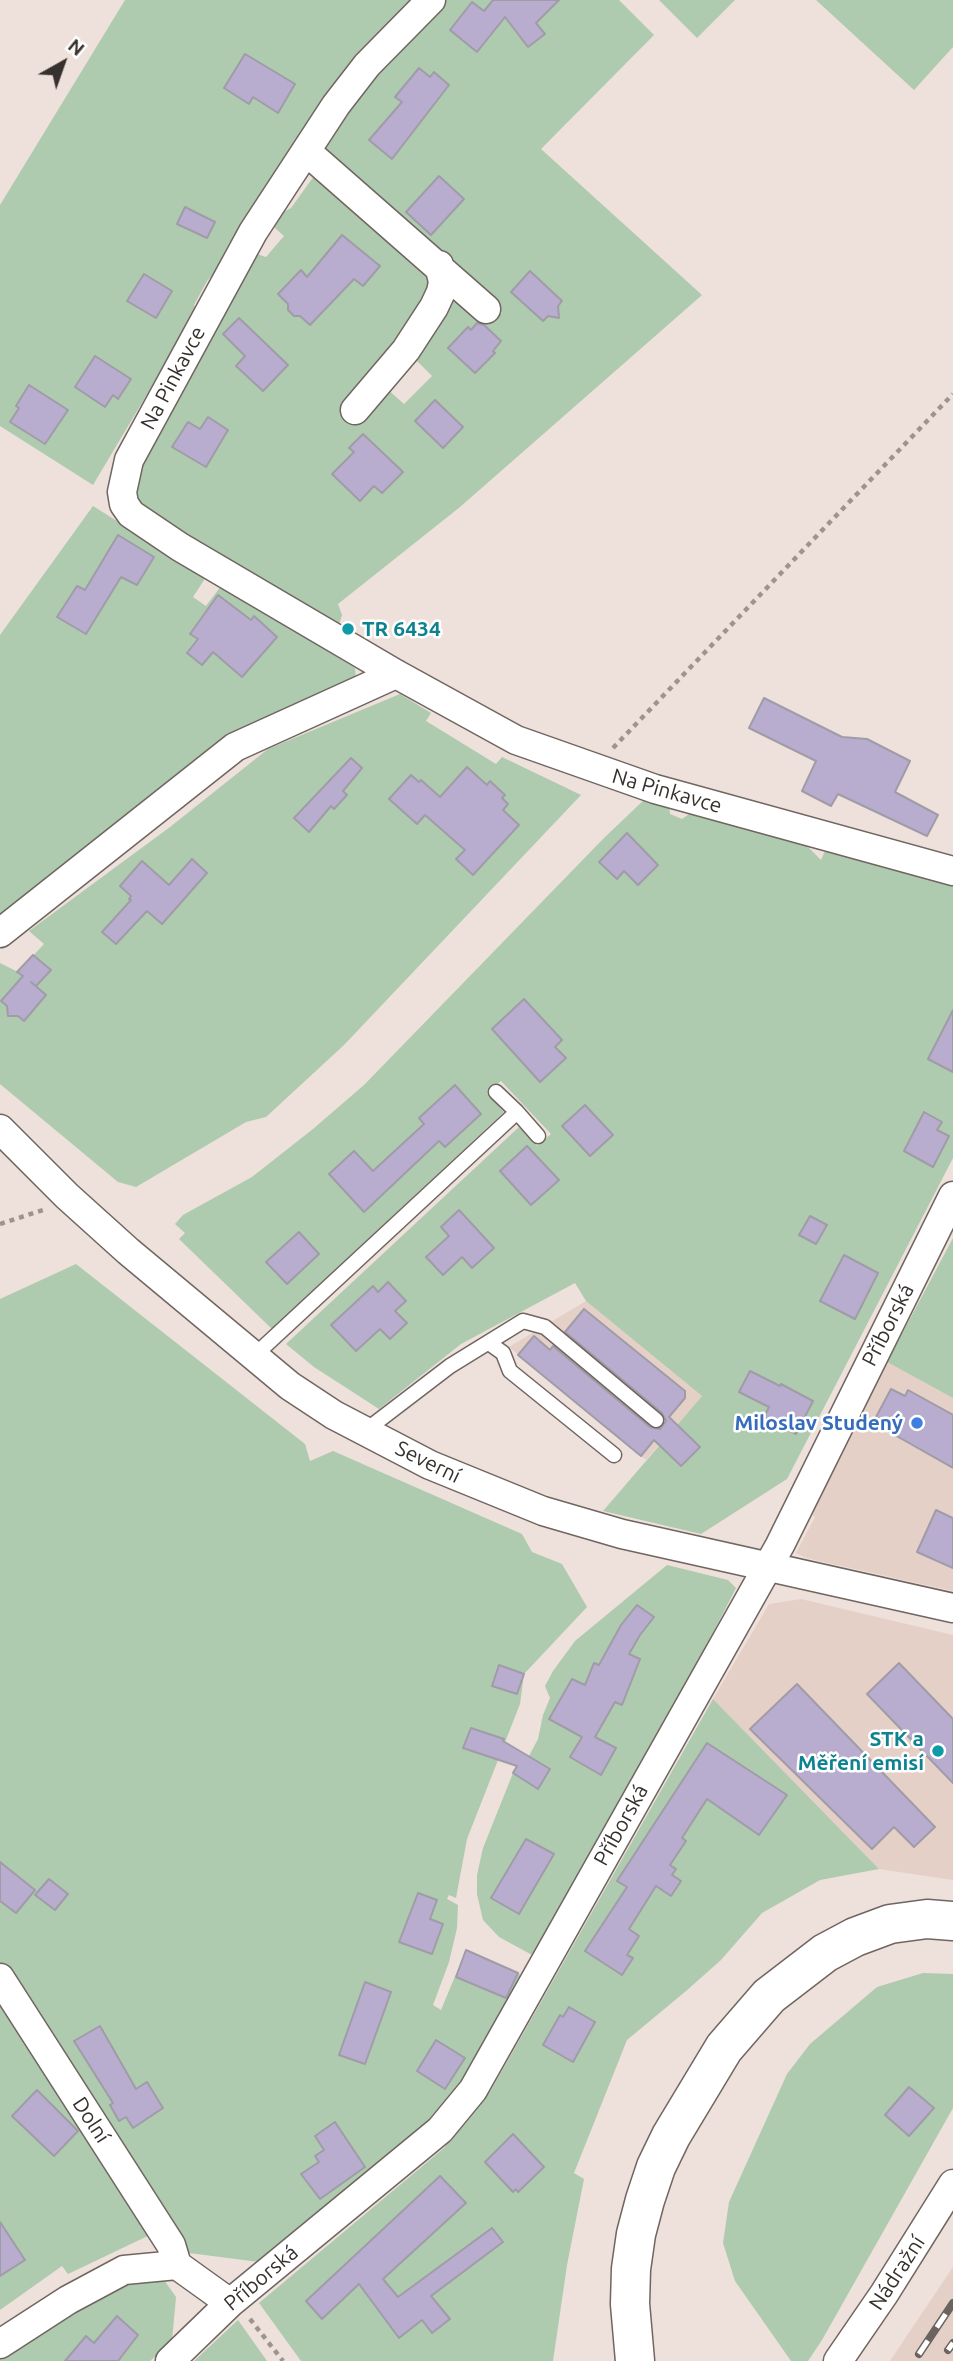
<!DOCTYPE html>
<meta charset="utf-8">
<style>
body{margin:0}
#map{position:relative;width:953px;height:2361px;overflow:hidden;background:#eee0da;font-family:Ubuntu,sans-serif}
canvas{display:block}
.north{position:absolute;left:28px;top:28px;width:70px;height:70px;-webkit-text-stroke:5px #fff;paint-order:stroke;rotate:40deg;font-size:19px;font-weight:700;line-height:28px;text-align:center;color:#36312e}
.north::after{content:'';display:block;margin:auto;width:24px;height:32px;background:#36312e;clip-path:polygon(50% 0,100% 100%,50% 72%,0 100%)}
</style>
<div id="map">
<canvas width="953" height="2361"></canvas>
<div class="north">N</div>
</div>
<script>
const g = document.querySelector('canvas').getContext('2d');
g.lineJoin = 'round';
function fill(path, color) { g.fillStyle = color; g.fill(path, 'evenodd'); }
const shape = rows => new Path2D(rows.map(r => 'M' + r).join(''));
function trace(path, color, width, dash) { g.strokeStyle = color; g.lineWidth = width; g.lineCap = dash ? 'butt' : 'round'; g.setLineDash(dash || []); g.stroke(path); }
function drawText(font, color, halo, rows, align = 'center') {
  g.font = font + ' Ubuntu,sans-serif'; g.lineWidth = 5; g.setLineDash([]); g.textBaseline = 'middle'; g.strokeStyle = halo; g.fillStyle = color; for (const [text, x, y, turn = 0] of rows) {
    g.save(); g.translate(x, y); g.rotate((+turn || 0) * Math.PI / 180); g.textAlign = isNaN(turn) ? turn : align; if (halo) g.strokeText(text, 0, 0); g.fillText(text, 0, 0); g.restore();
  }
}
const built = shape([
 [586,1301,702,1396,646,1460,509,1347],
 [887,1362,953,1398,953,1591,806,1558,796,1553,815,1517,808,1512],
 [801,1599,953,1635,953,1880,879,1869,713,1699,769,1604],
 [953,2267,953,2361,890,2361,902,2343]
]);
const green = shape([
 [125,0,416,0,295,145,293,144,277,169,278,178,237,240,229,243,223,255,222,264,207,281,194,305,197,312,161,381,156,379,93,485,0,426,0,205],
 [446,0,619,0,654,35,541,149,702,295,460,507,338,604,342,615,337,631,140,505,134,480,254,253,266,257,284,236,275,228,273,221,278,215,291,208,317,172,435,277,386,388,404,404,432,376,414,358,454,287,488,319,502,313,318,148,410,31],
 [659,0,735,0,697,38],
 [816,0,953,0,953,47,914,90],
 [93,506,206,577,193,597,206,606,221,586,355,668,356,681,0,921,0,635],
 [400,694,431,713,426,721,496,764,502,757,581,795,344,1045,266,1117,246,1122,136,1187,118,1182,0,1084,0,963,18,972,44,944,29,931,170,827,268,749],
 [646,798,669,804,670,814,682,819,692,812,803,842,821,860,827,846,953,875,953,1158,787,1479,701,1534,603,1511,702,1396,586,1301,575,1283,461,1344,379,1409,314,1367,286,1344,519,1127,537,1146,551,1134,501,1081,487,1093,504,1112,272,1329,179,1239,185,1233,175,1224,183,1215,252,1177,313,1129,364,1085,604,838],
 [953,1238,953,1398,887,1362],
 [76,1264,305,1444,310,1461,333,1451,522,1534,532,1552,562,1564,587,1607,524,1674,520,1704,467,1839,456,1898,449,1895,447,1899,458,1905,457,1928,449,1962,433,2005,441,2010,466,1950,523,1976,463,2083,428,2125,395,2151,383,2159,259,2262,189,2253,179,2242,0,1963,0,1299],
 [667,1565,728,1580,736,1588,682,1693,534,1956,499,1937,483,1920,477,1894,477,1875,483,1848,513,1773,525,1754,529,1756,538,1739,543,1715,550,1698,545,1686,553,1671,575,1641],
 [713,1699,879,1869,820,1880,762,1913,721,1960,686,1991,627,2040,574,2173,584,2179,567,2265,553,2361,301,2361,259,2303,444,2148,491,2090],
 [923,1973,953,1974,953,2108,822,2340,808,2361,791,2361,735,2281,723,2243,729,2202,787,2074,810,2044,877,1987],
 [0,1990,154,2233,68,2274,62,2266,0,2310],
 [136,2280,150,2283,164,2280,176,2297,172,2341,150,2361,0,2361,0,2356,102,2290],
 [238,2320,267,2361,194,2361]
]);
const building = shape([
 [493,0,559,0,536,23,545,34,528,47,505,17,477,52,450,30,472,2,484,11,493,0],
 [245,54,295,84,278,113,253,97,249,104,224,88,245,54],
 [419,68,430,77,434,72,449,85,392,159,369,140,402,102,395,97,419,68],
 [439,176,464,199,431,235,406,212,439,176],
 [185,207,215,222,207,238,177,224,185,207],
 [342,235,380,266,363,286,354,279,310,325,300,316,294,316,288,310,288,304,278,294,301,270,307,277,342,235],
 [530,271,562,301,558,306,559,318,548,316,543,321,511,292,530,271],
 [144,274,172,291,156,318,127,301,144,274],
 [239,318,288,365,263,391,236,366,245,356,223,334,239,318],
 [477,323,484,325,501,341,493,351,495,353,475,373,448,348,468,327,471,330,477,323],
 [95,356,131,379,118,399,113,395,105,407,75,387,95,356],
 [29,385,68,410,45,444,10,422,19,408,16,406,29,385],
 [435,400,463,427,443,448,415,421,435,400],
 [208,417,228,430,206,467,172,447,188,422,200,429,208,417],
 [363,434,403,472,382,493,374,486,360,501,332,474,354,452,349,448,363,434],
 [118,535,154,557,137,585,121,577,86,634,57,617,77,586,85,590,118,535],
 [218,595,251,620,254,616,277,637,242,677,213,652,202,665,187,653,198,639,190,634,218,595],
 [764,698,842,737,867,739,910,761,895,792,938,815,927,836,838,794,831,806,802,791,816,761,749,728,764,698],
 [351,758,362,768,343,791,347,795,334,809,331,806,309,832,294,818,351,758],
 [467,767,487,785,490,781,505,795,502,798,508,804,503,810,519,825,473,875,456,859,465,850,425,815,417,824,389,799,411,775,419,782,421,780,440,797,467,767],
 [627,833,658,865,638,885,624,871,617,879,599,862,627,833],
 [192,859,207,873,162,924,147,911,116,944,102,932,131,900,129,899,131,896,120,886,142,861,169,885,192,859],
 [33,955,51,970,36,986,31,982,46,995,24,1021,18,1016,8,1016,7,1006,1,1001,23,976,17,972,33,955],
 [524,999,562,1040,555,1047,566,1058,540,1082,492,1029,524,999],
 [953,1010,953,1072,928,1059,953,1010],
 [455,1085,481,1114,445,1147,439,1141,364,1212,329,1174,354,1151,373,1171,424,1124,419,1118,455,1085],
 [585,1105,613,1135,590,1156,562,1126,585,1105],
 [924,1112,942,1122,937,1130,949,1136,933,1167,904,1151,924,1112],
 [527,1146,559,1180,531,1205,500,1171,527,1146],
 [459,1210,494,1248,472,1268,462,1257,443,1275,426,1257,449,1236,441,1227,459,1210],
 [810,1216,827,1225,816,1244,799,1235,810,1216],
 [299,1232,319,1254,287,1284,266,1262,299,1232],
 [844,1255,878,1273,855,1319,820,1301,844,1255],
 [388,1282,406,1301,395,1311,407,1323,390,1339,380,1329,356,1351,331,1325,373,1286,378,1292,388,1282],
 [584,1309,685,1391,685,1398,669,1417,700,1447,681,1466,654,1440,641,1456,518,1355,534,1336,550,1350,553,1346,650,1427,660,1429,666,1421,662,1413,565,1332,584,1309],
 [750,1371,780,1386,781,1384,813,1401,796,1434,764,1417,769,1407,739,1392,750,1371],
 [891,1389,905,1396,908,1390,953,1415,953,1468,886,1430,889,1424,876,1417,891,1389],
 [936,1510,953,1518,953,1568,917,1552,936,1510],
 [637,1605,654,1617,640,1635,629,1654,640,1659,622,1705,615,1702,595,1737,616,1748,601,1775,570,1757,582,1737,549,1719,572,1679,585,1685,594,1663,599,1665,621,1625,637,1605],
 [899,1663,953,1719,953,1783,867,1694,899,1663],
 [499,1665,524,1674,517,1694,492,1686,499,1665],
 [797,1684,935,1827,914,1847,894,1827,872,1849,750,1729,797,1684],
 [471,1728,504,1739,503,1741,550,1769,538,1789,513,1773,517,1766,463,1748,471,1728],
 [707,1743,787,1795,759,1835,707,1799,682,1838,686,1841,670,1865,676,1869,672,1875,681,1881,671,1896,656,1886,629,1929,639,1936,627,1955,633,1958,622,1975,585,1951,627,1887,617,1881,707,1743],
 [526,1839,554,1854,519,1914,491,1898,526,1839],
 [0,1862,35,1890,16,1913,0,1901,0,1862],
 [49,1879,68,1894,55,1910,35,1895,49,1879],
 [418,1893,437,1900,430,1919,443,1924,432,1954,399,1942,418,1893],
 [466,1950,518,1973,506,1998,456,1977,466,1950],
 [365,1982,391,1992,365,2064,339,2055,365,1982],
 [569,2007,595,2022,573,2062,543,2045,560,2015,563,2017,569,2007],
 [100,2026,136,2089,147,2082,163,2108,133,2128,126,2117,119,2121,110,2105,113,2103,74,2041,100,2026],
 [436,2040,465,2058,445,2089,417,2071,436,2040],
 [909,2087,934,2108,909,2136,885,2115,909,2087],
 [37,2090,78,2131,54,2156,12,2116,37,2090],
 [335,2122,365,2167,320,2199,301,2174,319,2162,315,2156,324,2150,315,2136,335,2122],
 [513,2134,544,2167,518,2192,516,2189,513,2192,485,2162,513,2134],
 [440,2176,466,2203,383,2279,398,2297,492,2228,503,2242,431,2296,450,2319,432,2333,422,2320,399,2338,359,2284,322,2319,306,2301,440,2176],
 [0,2222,25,2260,0,2276,0,2222],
 [117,2316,138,2335,118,2361,65,2361,86,2336,94,2343,117,2316]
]);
const path = shape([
 [613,748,953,394],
 [0,1224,46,1209],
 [250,2319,283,2361]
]);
const service = shape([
 [496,1092,517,1112],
 [489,1343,503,1353,510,1371,614,1455],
 [254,1356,517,1112,538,1136],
 [365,1431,450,1366,523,1321,545,1327,656,1420]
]);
const minor = shape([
 [431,0,367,65,336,105,253,232,129,460,122,492,124,504,131,514,180,547,396,674,516,740,655,789,953,871],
 [306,151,486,309],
 [355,410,406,350,434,307,441,292,443,282,439,265],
 [0,933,235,747,396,674],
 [0,1129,67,1196,128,1251,290,1386,334,1415,430,1465,543,1511,622,1534,953,1608],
 [0,1978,171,2245,177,2265],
 [0,2344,68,2300,124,2270,177,2265,230,2303],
 [170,2361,230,2303,440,2130,473,2090,780,1545,953,1196],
 [838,2361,884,2294,953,2184]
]);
const secondary = shape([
 [635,2361,630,2304,631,2269,636,2234,645,2200,656,2167,671,2136,724,2048,769,1996,825,1953,855,1937,890,1924,927,1919,953,1921]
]);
const rail = shape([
 [948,2350,953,2343],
 [919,2354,953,2303]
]);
const markers = [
 [348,629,7,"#0f9aa8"],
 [917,1423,7,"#3f7fe0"],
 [938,1751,7,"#0f9aa8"]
];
const streetNames = [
 ["Na Pinkavce",173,378,-62],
 ["Na Pinkavce",667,791,16],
 ["Příborská",888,1325,-63],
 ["Severní",428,1462,26],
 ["Příborská",621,1825,-61],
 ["Dolní",91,2120,57],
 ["Nádražní",897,2273,-57],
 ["Příborská",261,2278,-40]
];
const cultureNames = [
 ["TR 6434",362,629],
 ["STK a",924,1739,"right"],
 ["Měření emisí",924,1763,"right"]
];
const shopNames = [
 ["Miloslav Studený",903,1423]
];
fill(built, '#e5d0c8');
fill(green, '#aecaaf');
fill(building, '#b9adcf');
trace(building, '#a09ca7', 2);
trace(service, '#706560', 17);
trace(minor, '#706560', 31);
trace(secondary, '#706560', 41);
trace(path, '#9e948f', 4.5, [5, 5]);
trace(service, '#fff', 14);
trace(minor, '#fff', 28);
trace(secondary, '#fff', 38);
trace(rail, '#6b635f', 8);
trace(rail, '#fff', 5, [16]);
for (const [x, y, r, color] of markers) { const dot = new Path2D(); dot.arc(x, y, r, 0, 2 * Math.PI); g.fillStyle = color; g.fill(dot); trace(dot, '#fff', 2.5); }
drawText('21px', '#36312e', '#fff', streetNames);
drawText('bold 21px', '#0d838f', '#fff', cultureNames, 'left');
drawText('bold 21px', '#366cbe', '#fff', shopNames, 'right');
</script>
